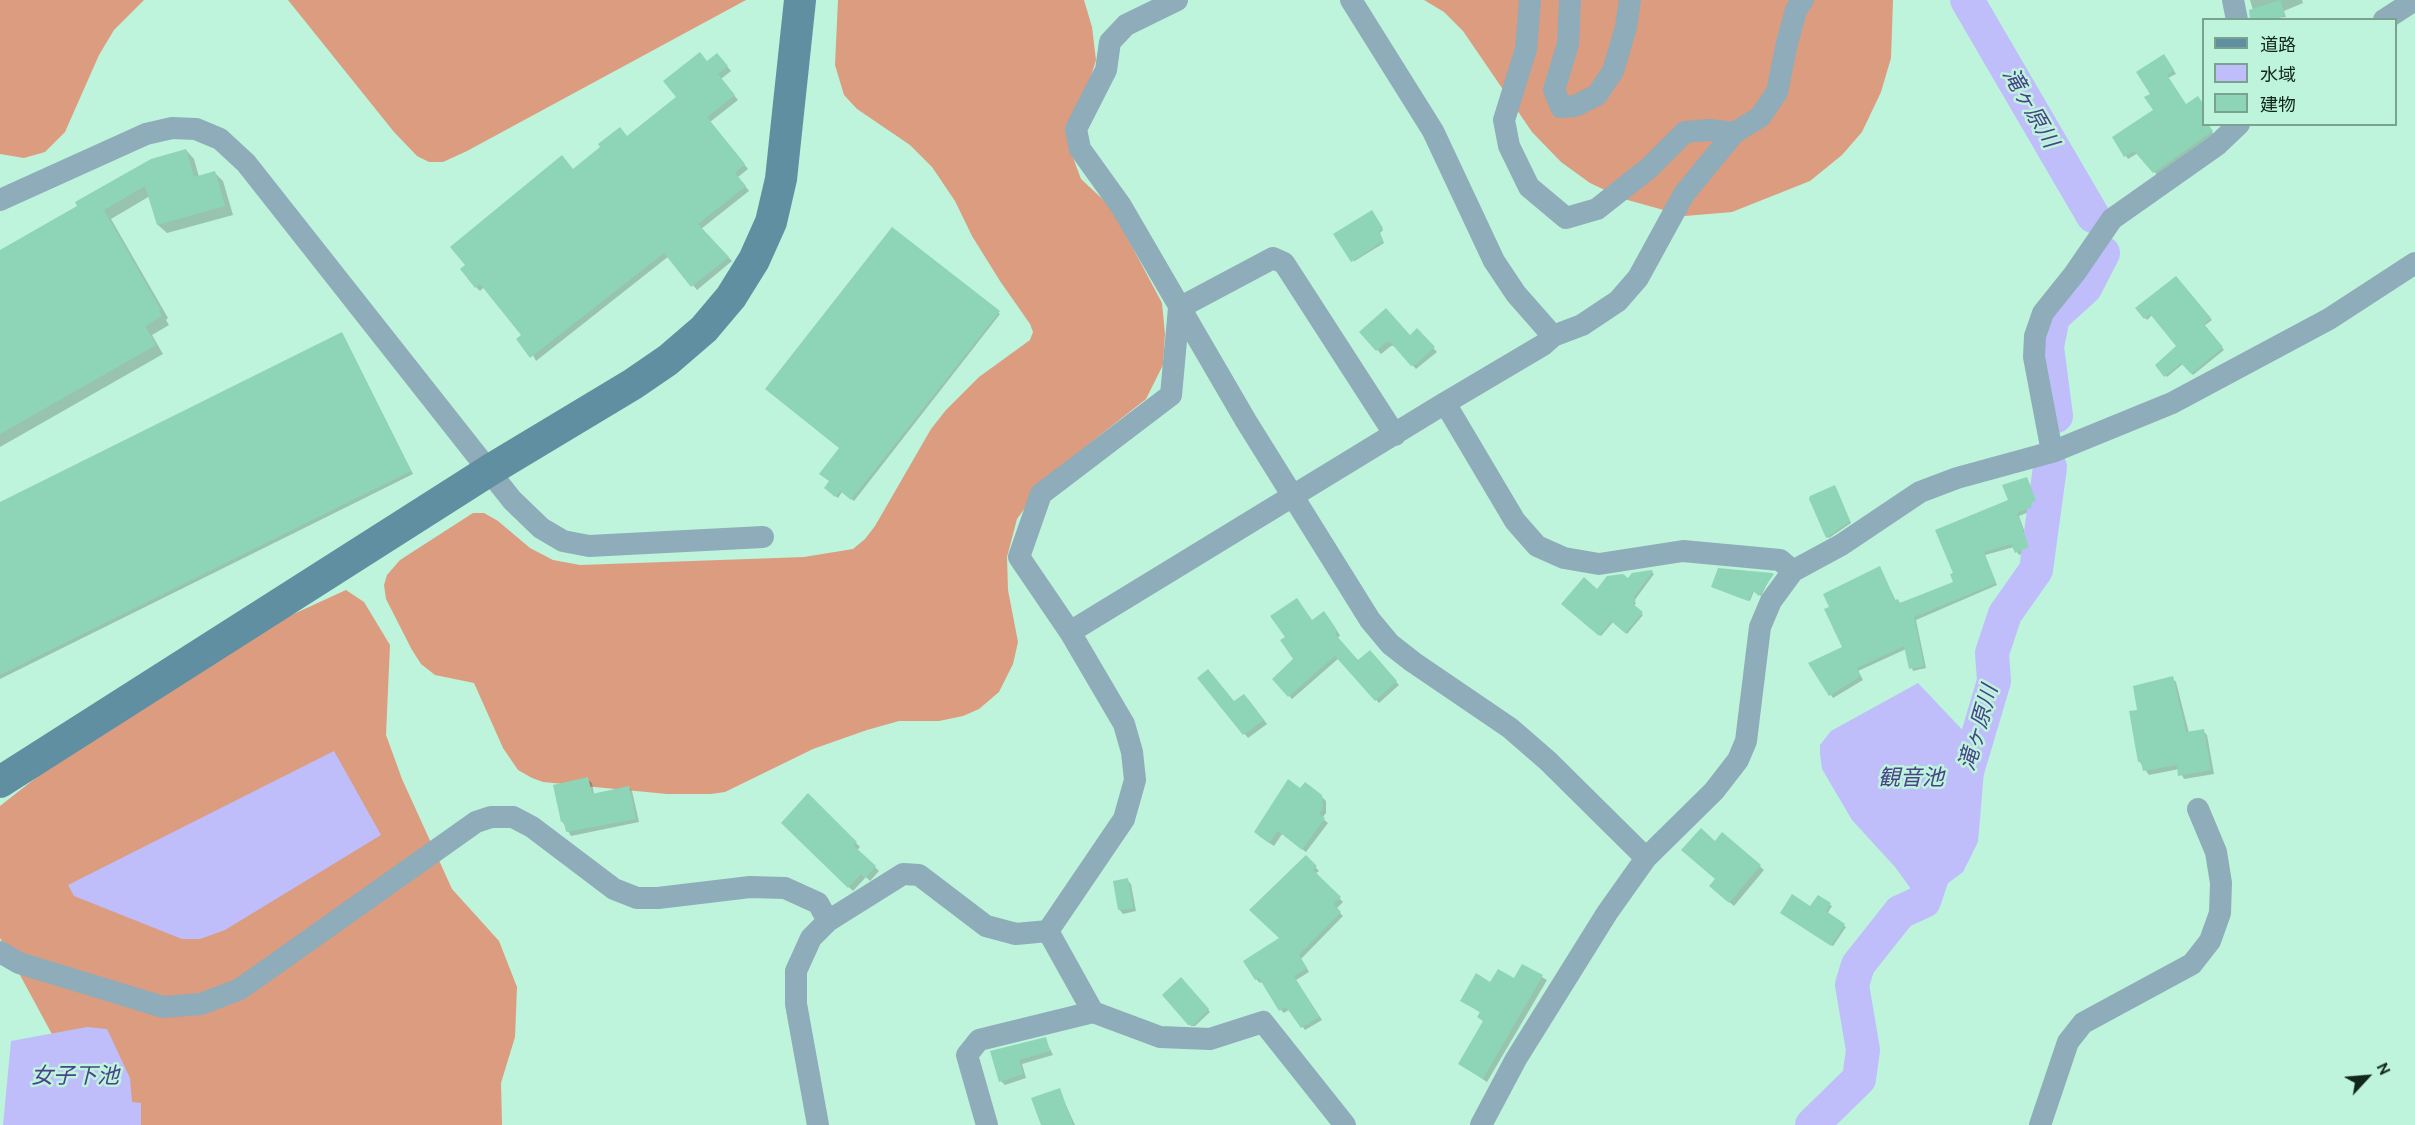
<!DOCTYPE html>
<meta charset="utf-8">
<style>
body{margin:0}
#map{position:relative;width:2415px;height:1125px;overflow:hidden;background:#bef4db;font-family:Cabin,"Noto Sans JP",sans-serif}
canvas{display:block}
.legend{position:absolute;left:2202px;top:18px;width:195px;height:108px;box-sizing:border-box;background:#bef4db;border:2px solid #79a28f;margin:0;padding:8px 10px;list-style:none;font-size:18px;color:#11261d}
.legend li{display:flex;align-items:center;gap:12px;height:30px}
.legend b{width:30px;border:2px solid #79a28f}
.north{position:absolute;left:2337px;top:1047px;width:60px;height:60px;-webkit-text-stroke:4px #bef4db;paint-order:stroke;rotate:64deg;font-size:16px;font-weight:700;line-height:24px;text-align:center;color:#11261d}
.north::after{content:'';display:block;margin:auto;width:21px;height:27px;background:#11261d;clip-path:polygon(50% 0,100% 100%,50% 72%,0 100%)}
</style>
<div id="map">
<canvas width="2415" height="1125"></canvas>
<ul class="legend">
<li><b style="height:8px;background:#618fa2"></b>道路</li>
<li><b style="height:16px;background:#bfbefb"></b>水域</li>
<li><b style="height:16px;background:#8dd5b6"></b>建物</li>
</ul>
<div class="north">N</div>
</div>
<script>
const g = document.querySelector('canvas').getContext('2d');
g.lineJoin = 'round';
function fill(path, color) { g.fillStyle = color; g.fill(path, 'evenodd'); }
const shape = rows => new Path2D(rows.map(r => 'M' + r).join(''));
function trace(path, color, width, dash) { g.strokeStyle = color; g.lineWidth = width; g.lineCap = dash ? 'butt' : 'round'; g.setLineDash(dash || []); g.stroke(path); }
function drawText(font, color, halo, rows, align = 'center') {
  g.font = font + ' Cabin,"Noto Sans JP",sans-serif'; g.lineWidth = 5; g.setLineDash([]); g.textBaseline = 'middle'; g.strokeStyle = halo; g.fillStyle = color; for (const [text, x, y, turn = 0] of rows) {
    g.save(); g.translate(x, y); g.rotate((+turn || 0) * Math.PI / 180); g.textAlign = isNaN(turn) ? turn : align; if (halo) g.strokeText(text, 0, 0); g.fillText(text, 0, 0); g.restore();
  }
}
const forest = shape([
 [0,0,144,0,114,30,99,55,65,132,45,152,24,158,0,154],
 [288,0,746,0,467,151,443,162,429,162,417,156,394,132],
 [838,0,1084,0,1092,27,1096,60,1069,147,1081,179,1111,207,1162,303,1165,334,1163,365,1146,399,1047,477,1017,519,1007,557,1008,590,1018,642,1013,664,999,692,979,709,963,716,939,721,899,721,867,730,813,749,725,792,711,794,667,794,543,782,532,778,518,770,503,748,474,683,435,675,421,664,412,650,386,599,384,585,387,575,400,560,473,513,484,513,498,521,530,548,553,560,580,565,804,557,853,549,865,539,875,526,931,429,946,410,979,377,1030,340,1033,332,1030,324,1000,281,972,236,955,201,932,167,910,145,857,109,844,95,835,65],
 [1424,0,1893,0,1891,58,1881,92,1862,132,1842,155,1810,181,1732,212,1685,216,1624,199,1590,183,1561,162,1532,132,1463,31,1444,12],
 [346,590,364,602,390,645,386,735,402,779,452,889,499,941,517,987,515,1037,501,1083,502,1125,101,1125,0,938,0,806,42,773,287,617]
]);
const water = shape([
 [1918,683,1971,739,1987,736,1978,842,1963,872,1924,901,1919,900,1895,867,1852,820,1822,769,1820,754,1820,745,1831,731],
 [334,751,381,835,225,930,200,939,182,939,74,896,68,885],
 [87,1027,107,1029,130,1078,132,1102,141,1103,141,1125,3,1125,11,1041]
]);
const shadow = shape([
 [2250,0,2302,0,2303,3,2284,11,2286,17,2256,20],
 [721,59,731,71,721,79,738,100,710,122,748,169,738,177,749,191,701,229,732,261,697,290,669,256,536,361,523,335,484,287,480,291,476,287,574,171,628,137,678,97,708,62],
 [2167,59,2176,74,2168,78,2186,105,2214,134,2157,175,2138,153,2128,159,2114,137,2155,111,2152,94],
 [186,150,194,159,199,177,215,173,223,181,233,215,167,233,158,225,150,196,111,219,168,318,166,320,169,325,152,335,163,354,0,447,0,252],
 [1373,213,1383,230,1380,233,1384,243,1353,262],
 [893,229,1000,314,854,501,842,492,838,498,827,489,841,448],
 [2176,278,2212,320,2204,326,2224,350,2193,375,2184,363,2167,377,2157,366,2178,346,2152,315,2147,320,2137,308],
 [1417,331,1437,352,1416,369,1395,346,1391,346,1381,354,1361,332,1411,337],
 [344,337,413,474,0,679,0,503],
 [2027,478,2038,504,2032,506,2034,510,2019,516,2031,550,2019,555,2014,547,1985,555,1997,585,1916,620,1926,668,1913,671,1906,649,1858,671,1863,680,1833,698,1810,664,1844,648,1880,568,1896,601,1900,603,1955,583],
 [1836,488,1851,523,1829,538,1827,537],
 [1651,571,1654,574,1634,601,1636,603,1633,607,1643,615,1627,634,1613,622,1601,636,1563,604],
 [1772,574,1761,596,1754,591,1750,601,1713,587],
 [1297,600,1312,621,1327,617,1338,632,1340,636,1337,638,1358,662,1370,652,1399,685,1379,703,1339,658,1292,699,1274,679,1295,660,1287,638],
 [1199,678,1234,703,1248,699,1267,724,1248,738],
 [2172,678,2176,682,2189,733,2203,731,2207,735,2214,774,2184,779,2179,769,2149,775,2139,761,2139,711],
 [587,779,592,783,594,794,628,787,632,791,639,822,571,836,562,821],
 [1300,790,1321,796,1326,801,1326,813,1322,818,1328,823,1306,852,1282,834,1274,846,1259,836],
 [808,795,860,847,857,850,879,871,870,881,866,877,853,891,784,823],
 [1723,834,1764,870,1734,906,1715,890,1715,843],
 [1306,857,1319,871,1315,874,1343,902,1336,909,1343,916,1301,959,1309,972,1296,980,1322,1020,1305,1030,1290,1009,1284,1013,1281,1010,1263,981,1260,983,1256,979,1245,962,1281,939],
 [1127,880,1131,884,1136,911,1123,914,1119,909],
 [1819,897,1832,906,1827,914,1846,927,1833,946,1784,914,1811,908],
 [1523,966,1547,980,1487,1082,1460,1064,1484,1022,1479,1017,1481,1013,1462,1000,1491,984,1515,980],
 [1181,979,1210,1012,1195,1026,1191,1026,1164,995],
 [1045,1039,1053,1055,1022,1064,1026,1078,1005,1085,1001,1081,992,1052],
 [1059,1090,1075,1125,1042,1125]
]);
const river = shape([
 [1967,0,2093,216],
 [2056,416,2047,347,2053,317,2085,288,2103,253],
 [1964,782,1994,681,1992,653,2005,614,2036,570,2050,467],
 [1812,1125,1859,1079,1863,1050,1852,985,1858,965,1900,912,1924,901,1939,856]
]);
const building = shape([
 [2280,0,2285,15,2273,20,2250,20,2249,10],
 [700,52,707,61,717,53,728,66,718,74,735,95,707,117,745,164,735,173,746,186,698,224,729,257,691,287,664,253,530,358,516,339,521,335,480,284,475,288,460,269,465,265,450,247,562,155,573,169,600,147,598,144,620,127,627,136,676,97,663,81],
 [2164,54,2174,70,2167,75,2186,104,2198,96,2204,105,2204,124,2208,124,2213,131,2153,173,2134,151,2124,157,2112,137,2153,110,2144,97,2150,94,2136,72],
 [186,149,194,177,215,171,225,206,157,225,145,186,104,210,161,310,159,311,162,316,145,326,156,345,0,434,0,250,77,206,75,202,151,159],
 [1372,210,1383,228,1379,231,1383,241,1351,262,1333,234],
 [892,227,1000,311,851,500,840,491,835,497,824,488,829,481,819,474,839,448,765,389],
 [2176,276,2211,318,2204,324,2223,347,2191,374,2181,363,2164,377,2155,365,2176,346,2150,314,2144,319,2135,308],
 [1386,308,1410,335,1417,328,1435,347,1415,365,1411,366,1390,342,1386,342,1376,351,1359,332],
 [342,332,411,471,0,675,0,502],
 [2027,477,2036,501,2031,503,2032,507,2017,513,2029,547,2015,553,2011,544,1984,552,1996,583,1914,617,1924,666,1909,669,1904,646,1857,668,1861,676,1829,696,1808,663,1842,647,1824,609,1829,607,1823,594,1880,566,1895,600,1898,599,1900,603,1953,582,1950,574,1953,573,1935,530,2008,500,2002,485],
 [1835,485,1850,521,1826,538,1809,499,1810,496],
 [1718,568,1772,573,1774,574,1759,596,1753,591,1748,601,1711,587],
 [1651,570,1653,571,1633,598,1636,600,1633,604,1643,612,1625,633,1611,621,1599,636,1561,604,1584,577,1597,589,1607,576,1623,574,1628,578,1632,573],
 [1297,598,1312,620,1324,611,1335,627,1337,632,1335,634,1358,660,1370,650,1397,681,1375,701,1335,656,1288,697,1272,679,1293,659,1280,640,1285,637,1270,616],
 [1208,669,1234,701,1244,694,1264,720,1243,735,1197,678],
 [2173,676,2186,732,2204,729,2211,770,2178,776,2177,765,2143,771,2141,761,2138,762,2129,711,2137,710,2133,686],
 [588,777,592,794,629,786,636,819,566,832,564,822,561,822,553,785],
 [1288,779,1300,788,1305,782,1322,795,1323,808,1319,814,1325,818,1302,850,1278,831,1269,843,1254,832],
 [808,793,857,842,853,845,876,866,865,878,861,874,848,888,781,823],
 [1701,828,1715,841,1722,832,1761,865,1729,903,1709,886,1715,879,1681,850],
 [1306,855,1317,866,1313,870,1341,897,1334,904,1341,912,1299,955,1307,968,1294,976,1319,1017,1301,1028,1286,1007,1279,1011,1259,978,1255,980,1243,961,1279,938,1249,910],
 [1128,878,1133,908,1118,910,1113,881],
 [1792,894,1810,906,1818,895,1831,903,1826,911,1845,924,1831,946,1780,913],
 [1522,964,1543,975,1483,1079,1458,1064,1483,1021,1477,1017,1480,1012,1460,1001,1476,973,1490,982,1498,969,1514,978],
 [1181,977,1209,1009,1193,1025,1188,1025,1162,995],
 [1046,1037,1050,1051,1019,1060,1023,1074,999,1082,990,1051],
 [1060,1088,1073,1125,1041,1125,1031,1098]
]);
const street = shape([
 [1177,0,1126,25,1110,42,1106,70,1076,129,1080,149,1121,206,1246,421,1370,620,1390,644,1413,662,1510,728,1548,761,1646,858],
 [1351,0,1433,131,1494,261,1516,294,1553,336],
 [1530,0,1526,49,1504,120,1509,146,1529,187,1566,218,1597,209,1649,168,1685,132,1710,130,1734,133],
 [1570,0,1568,44,1554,90,1561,107,1575,106,1597,95,1613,71,1626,27,1630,0],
 [2233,0,2237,20],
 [2384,20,2415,0],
 [0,200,146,134,172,128,196,129,220,139,246,163,512,500,541,528,563,541,589,546,763,537],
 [1445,403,1543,345,1553,336,1582,325,1618,301,1638,278,1684,194,1734,133,1760,117,1777,92,1787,43,1796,10,1803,0],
 [2052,452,2034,357,2035,336,2043,313,2075,273,2112,219,2217,145,2239,124],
 [1070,632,1019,557,1041,494,1171,395,1179,308,1273,258,1284,263,1395,435],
 [1048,931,1093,1012],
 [0,952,19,963,163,1007,201,1004,240,989,476,822,491,817,513,817,532,827,614,889,637,898,658,898,750,887,785,888,818,903,828,921],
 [818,1125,796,1004,796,971,811,938,828,921,903,874,919,875,986,926,1016,934,1048,931,1124,819,1135,780,1132,752,1124,724,1070,632,1445,403,1515,521,1537,546,1564,558,1599,564,1683,551,1780,560,1793,571],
 [987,1125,967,1055,979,1040,1093,1012,1160,1037,1210,1039,1263,1022,1345,1125],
 [1481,1125,1516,1059,1607,913,1646,858,1714,791,1738,760,1746,741,1760,627,1771,601,1793,571,1841,545,1920,492,1957,478,2052,452,2172,403,2329,319,2415,263],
 [2040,1125,2068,1042,2083,1023,2192,964,2210,941,2220,913,2221,883,2216,852,2198,809]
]);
const secondary = shape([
 [0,782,490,470,633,384,668,360,704,329,731,297,754,260,771,222,781,179,800,0]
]);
const waterNames = [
 ["滝ヶ原川",2030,108,60],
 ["滝ヶ原川",1979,728,-74],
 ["観音池",1911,779],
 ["女子下池",75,1077]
];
fill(forest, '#db9c80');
fill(water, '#bfbefb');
fill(shadow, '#0003');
trace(river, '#bfbefb', 34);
fill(building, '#8dd5b6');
trace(street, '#8eacb9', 22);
trace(secondary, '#618fa2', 32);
drawText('italic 22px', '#4a438a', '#bef4db', waterNames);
</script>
